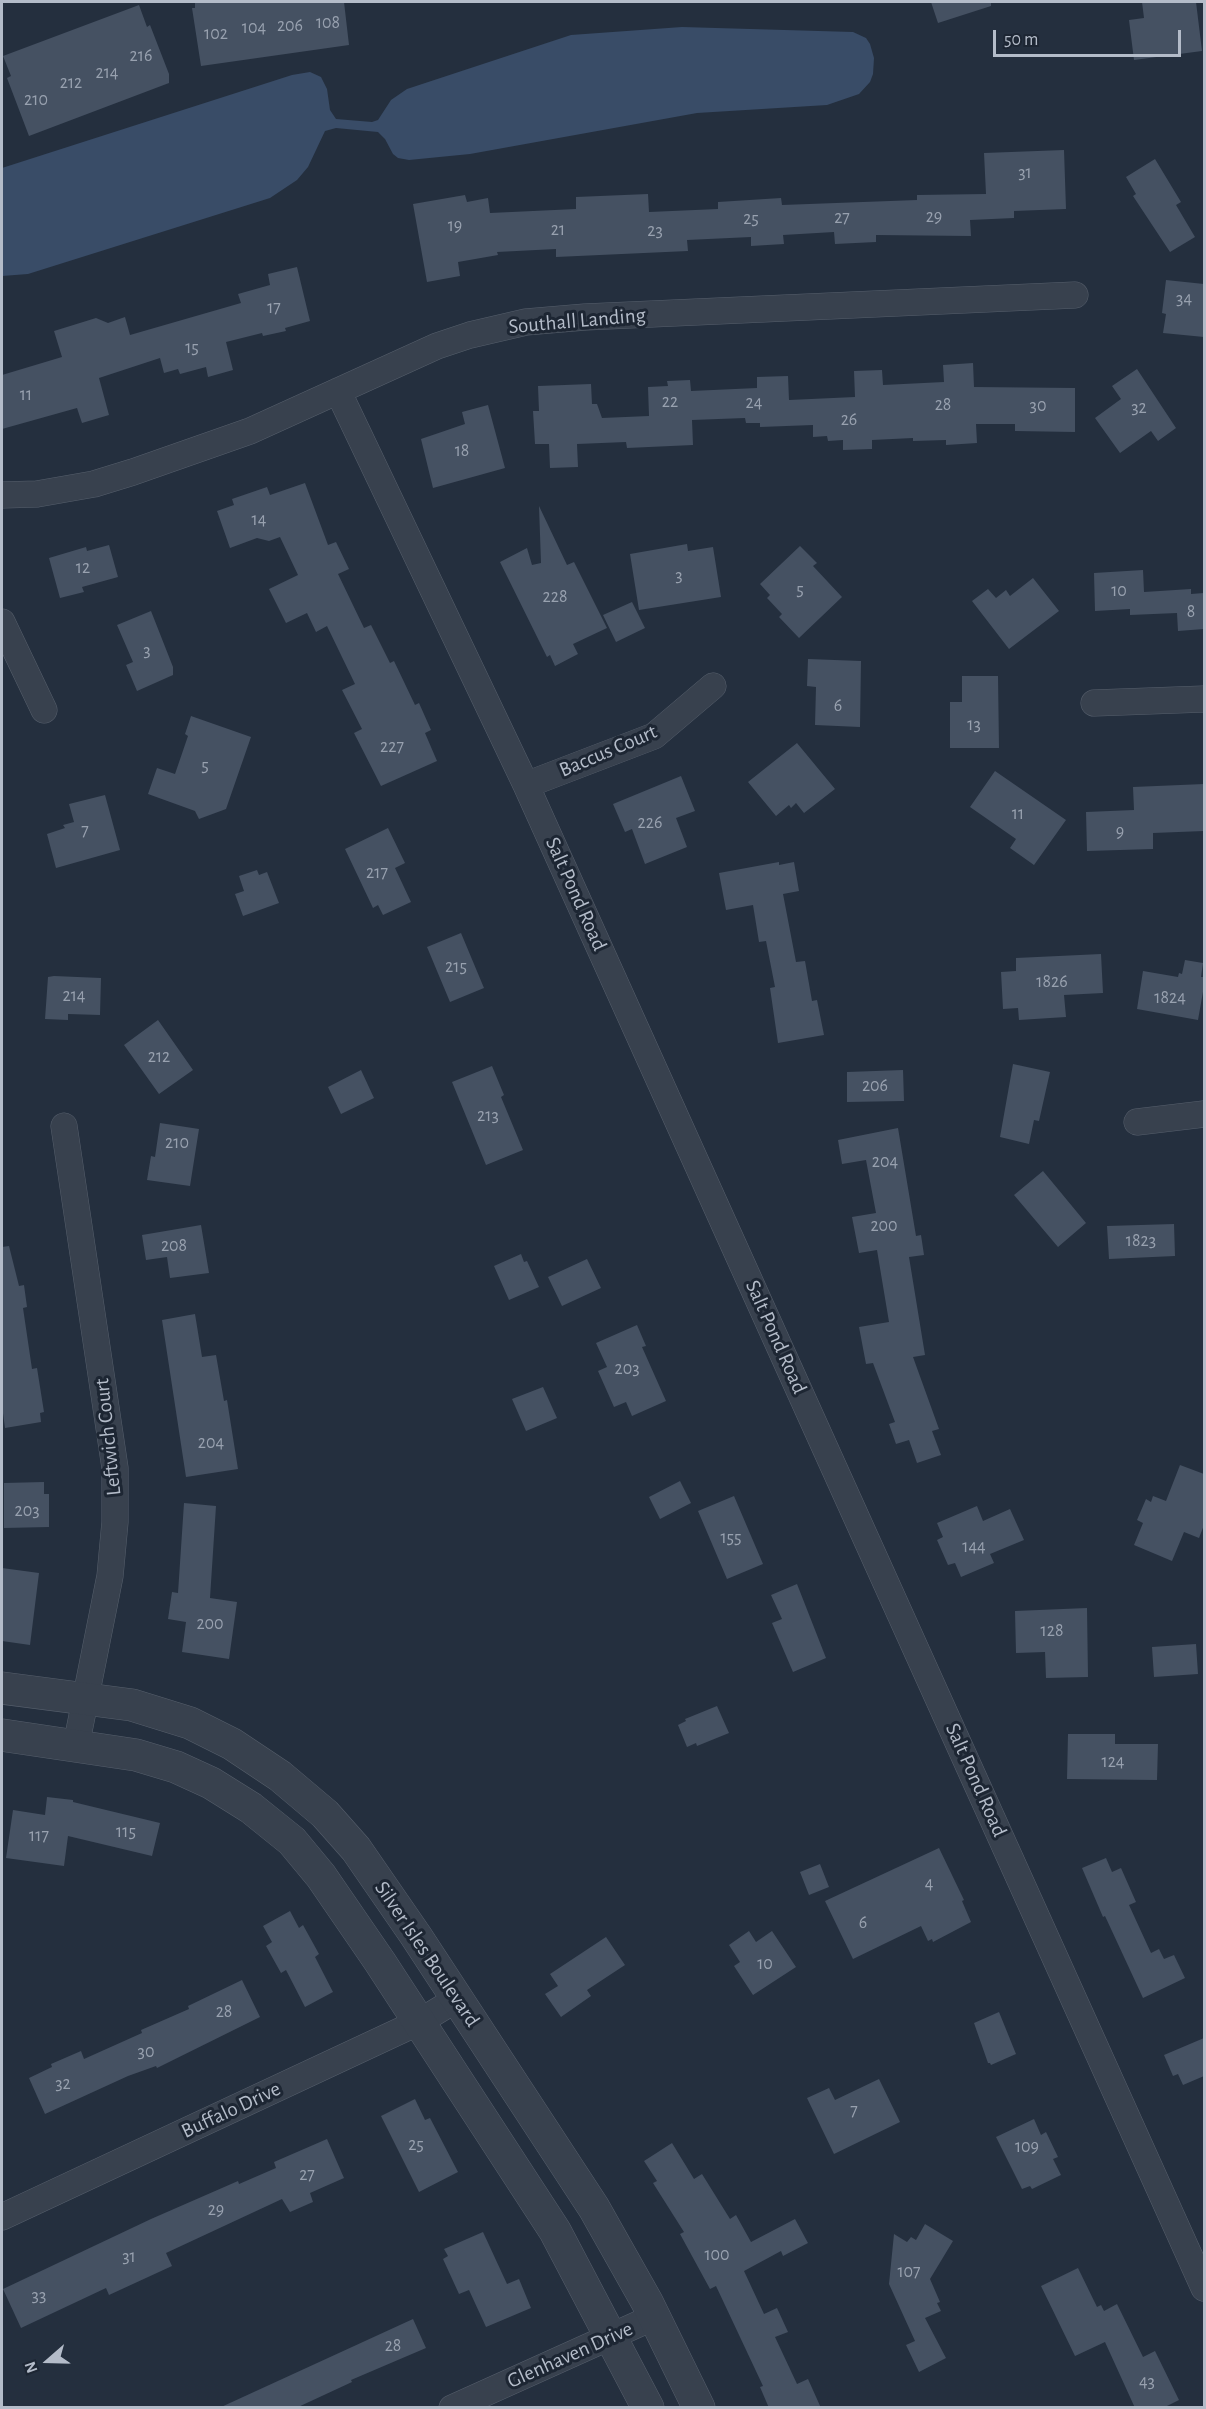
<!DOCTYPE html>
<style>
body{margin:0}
#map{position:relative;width:1206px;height:2409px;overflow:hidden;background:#242f3e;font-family:"Alegreya Sans",sans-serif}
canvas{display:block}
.frame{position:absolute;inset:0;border:3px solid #b4bcc9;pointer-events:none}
.north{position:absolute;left:18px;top:2331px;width:60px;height:60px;-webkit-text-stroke:4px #1d2633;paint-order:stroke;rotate:250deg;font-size:16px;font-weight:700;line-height:24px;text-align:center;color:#b4bcc9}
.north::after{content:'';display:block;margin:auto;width:21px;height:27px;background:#b4bcc9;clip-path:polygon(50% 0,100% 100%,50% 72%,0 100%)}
.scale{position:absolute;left:993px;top:30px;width:188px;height:27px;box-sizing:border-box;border:3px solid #b4bcc9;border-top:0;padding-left:8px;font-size:18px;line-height:21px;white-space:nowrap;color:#b4bcc9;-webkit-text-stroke:4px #1d2633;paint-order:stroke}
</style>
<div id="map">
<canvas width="1206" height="2409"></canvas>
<div class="frame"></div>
<div class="north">N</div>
<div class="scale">50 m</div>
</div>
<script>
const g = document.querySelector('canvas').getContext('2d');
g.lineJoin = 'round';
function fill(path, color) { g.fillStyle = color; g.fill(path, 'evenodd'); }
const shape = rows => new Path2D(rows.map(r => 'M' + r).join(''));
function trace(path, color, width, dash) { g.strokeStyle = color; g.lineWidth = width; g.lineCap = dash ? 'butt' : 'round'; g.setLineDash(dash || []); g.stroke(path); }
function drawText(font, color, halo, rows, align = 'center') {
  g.font = font + ' "Alegreya Sans",sans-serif'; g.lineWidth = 6; g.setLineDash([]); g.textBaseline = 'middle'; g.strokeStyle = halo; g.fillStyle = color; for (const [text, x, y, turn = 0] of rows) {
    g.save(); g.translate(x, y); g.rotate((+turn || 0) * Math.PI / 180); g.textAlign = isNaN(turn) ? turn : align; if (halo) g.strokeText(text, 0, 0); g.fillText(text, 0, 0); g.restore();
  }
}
const water = shape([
 [682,27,853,32,866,38,870,44,874,58,873,74,870,82,859,94,827,105,697,113,470,154,409,160,398,158,393,154,385,139,378,132,336,128,325,131,308,167,297,180,270,198,28,274,2,276,2,168,292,75,310,72,321,77,327,89,330,110,336,119,372,122,378,120,391,100,407,89,571,35]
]);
const building = shape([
 [195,2,344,2,349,45,201,66,192,8,195,8],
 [931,2,991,2,991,6,938,23],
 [1142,2,1196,2,1202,51,1134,60,1129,20,1144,18],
 [139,5,147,27,150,25,169,74,169,83,29,136,7,78,11,76,3,56],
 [1064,150,1066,209,1014,211,1014,218,970,220,971,236,876,235,876,242,835,244,834,232,783,235,784,244,751,246,751,237,687,240,688,251,556,257,556,249,497,252,498,255,458,262,460,276,427,282,413,204,465,195,467,202,488,198,490,213,576,209,576,197,648,194,649,212,718,209,718,202,781,198,782,205,917,200,917,195,986,194,984,153],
 [1155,159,1181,202,1176,205,1195,237,1170,252,1133,196,1136,194,1126,177],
 [297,267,310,321,285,328,286,331,263,336,262,333,226,342,233,370,208,377,206,367,180,374,178,369,164,373,160,358,99,378,109,415,82,423,77,408,2,429,2,375,62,357,54,331,96,318,108,323,125,317,130,335,241,303,238,294,270,285,268,274],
 [1166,280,1204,284,1204,337,1163,333,1166,314,1162,313],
 [973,363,974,387,1075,388,1075,432,1015,431,1015,424,976,424,977,443,946,445,946,440,913,441,913,438,872,440,872,449,843,450,843,440,828,441,827,436,813,437,813,425,760,427,760,423,746,423,745,418,692,420,693,445,627,448,626,442,577,444,578,467,550,468,549,444,535,444,533,411,539,411,538,386,591,384,592,404,597,404,602,418,649,416,648,387,668,386,667,381,690,380,691,391,757,388,757,377,788,376,789,400,855,397,854,371,882,370,883,385,944,382,943,365],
 [1137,369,1176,428,1158,441,1151,431,1120,453,1095,418,1121,399,1112,386],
 [488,405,505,468,433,488,421,439,465,424,462,412],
 [305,483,328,545,336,542,349,569,338,574,364,628,371,625,390,663,394,661,415,705,419,703,431,730,425,733,437,761,381,786,354,733,362,729,342,690,355,684,327,626,316,632,307,613,286,623,269,589,298,575,280,537,269,541,257,538,230,548,217,511,234,505,232,499,267,487,270,495],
 [539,506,567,565,574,562,607,628,573,644,578,654,555,666,550,655,547,657,500,562,527,548,532,565,541,563],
 [687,544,688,551,713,547,721,597,639,610,630,554],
 [109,545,118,577,82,587,84,592,60,598,49,558,86,547,87,551],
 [800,546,817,563,813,566,842,597,799,638,779,617,782,614,767,598,770,595,760,584],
 [1143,570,1144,592,1191,589,1191,594,1204,593,1204,629,1178,631,1177,613,1130,615,1130,609,1095,611,1094,573],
 [1033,578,1059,611,1009,649,972,601,988,589,996,598,1006,590,1010,596],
 [632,602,645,628,616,642,603,615],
 [151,611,173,667,173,675,137,691,126,665,133,662,117,625],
 [808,659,861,661,860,727,815,725,816,687,807,686],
 [962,676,998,676,999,748,950,748,950,702,962,702],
 [191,716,251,737,226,809,199,819,195,811,148,794,157,768,175,774,188,736,185,734],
 [797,743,835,789,804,813,796,803,791,808,789,805,776,816,748,782],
 [995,771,1066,820,1034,865,1010,848,1016,839,970,807],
 [681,776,695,811,676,818,687,847,645,864,632,829,625,832,613,804],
 [1204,784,1204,831,1153,833,1153,849,1087,851,1086,812,1134,810,1133,787],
 [105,795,120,850,56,868,47,834,65,828,63,825,74,822,69,804],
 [388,828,405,863,395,868,411,902,383,915,378,905,373,908,345,849],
 [779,862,779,865,794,862,799,891,783,894,796,962,805,961,812,1001,817,1000,824,1035,778,1043,770,988,775,987,766,941,759,942,753,905,726,910,719,873],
 [257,870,259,875,267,872,279,903,243,916,235,894,244,891,239,876],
 [461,933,484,988,450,1002,427,947],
 [1101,954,1103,993,1064,995,1066,1017,1019,1020,1018,1008,1003,1009,1001,972,1016,971,1016,958],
 [1185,960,1203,963,1201,977,1204,977,1204,986,1198,1020,1137,1009,1143,971,1178,977,1179,973,1182,974],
 [54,976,101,978,100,1015,68,1014,68,1020,45,1019,48,977],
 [158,1020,193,1070,159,1094,124,1045],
 [1013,1064,1050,1072,1039,1121,1034,1120,1029,1144,1000,1137],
 [492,1066,504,1095,501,1097,523,1150,486,1165,452,1082],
 [361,1070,374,1098,341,1114,328,1087],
 [903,1070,904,1101,847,1102,847,1072],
 [160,1123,199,1129,190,1186,147,1180,151,1156,155,1157],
 [898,1128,916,1236,921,1235,924,1255,909,1257,925,1355,913,1357,939,1429,932,1431,941,1455,917,1463,909,1440,896,1444,889,1424,895,1422,873,1363,866,1364,859,1327,889,1322,877,1250,859,1253,852,1217,876,1213,866,1160,842,1164,838,1140],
 [1043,1171,1086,1223,1058,1247,1014,1195],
 [1174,1224,1175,1256,1109,1259,1107,1226],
 [201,1225,209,1273,170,1278,167,1257,146,1260,142,1235],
 [9,1246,19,1286,24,1285,27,1307,23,1308,32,1369,37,1368,44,1412,40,1413,41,1422,5,1428,2,1406,2,1247],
 [521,1254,524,1262,527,1261,539,1287,509,1300,494,1266],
 [587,1259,601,1288,562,1306,548,1277],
 [195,1314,202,1357,216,1355,224,1401,227,1400,238,1469,186,1477,162,1320],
 [637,1325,646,1346,642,1347,666,1401,632,1416,626,1402,614,1407,598,1371,607,1367,596,1343],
 [543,1387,557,1418,526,1431,512,1399],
 [1180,1465,1204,1474,1204,1525,1199,1538,1184,1532,1172,1561,1134,1545,1143,1523,1137,1520,1146,1499,1151,1502,1153,1496,1166,1501],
 [680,1481,691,1503,660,1519,649,1497],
 [44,1482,44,1494,49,1494,49,1527,4,1528,4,1483],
 [734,1496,763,1564,727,1579,698,1511],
 [184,1503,216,1506,210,1598,237,1602,229,1659,182,1652,186,1622,168,1619,172,1592,178,1593],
 [977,1506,983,1521,1010,1509,1024,1540,990,1554,994,1563,961,1577,955,1563,948,1565,937,1540,943,1537,937,1523],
 [2,1568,39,1573,30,1645,2,1641],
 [797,1584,826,1658,793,1672,772,1623,782,1619,771,1595],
 [1087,1608,1088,1677,1046,1678,1045,1652,1016,1653,1015,1611],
 [1196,1644,1198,1674,1154,1677,1152,1647],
 [717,1706,729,1733,697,1746,696,1743,687,1747,678,1725,686,1721,685,1719],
 [1068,1734,1115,1734,1115,1744,1158,1744,1157,1780,1067,1779],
 [47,1797,73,1800,73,1802,160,1823,152,1856,68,1836,64,1866,6,1858,13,1810,45,1815],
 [939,1848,964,1900,962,1901,971,1922,933,1942,932,1939,928,1941,921,1926,853,1959,825,1901],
 [1106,1858,1112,1872,1121,1868,1136,1902,1129,1905,1151,1953,1159,1949,1164,1959,1174,1955,1185,1978,1143,1998,1105,1916,1103,1917,1082,1868],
 [820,1864,829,1887,809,1895,800,1872],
 [290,1911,299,1928,303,1925,319,1954,315,1957,333,1992,305,2007,286,1970,281,1973,266,1946,272,1942,263,1926],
 [749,1931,756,1942,772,1931,796,1967,753,1995,734,1966,740,1962,729,1945],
 [606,1937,625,1965,587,1990,591,1996,561,2017,545,1994,558,1986,550,1974],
 [242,1980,260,2017,157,2068,156,2066,128,2076,45,2114,29,2078,52,2067,51,2064,81,2051,84,2059,142,2033,141,2030,189,2009,188,2006],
 [999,2012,1016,2054,991,2065,990,2063,988,2063,974,2023],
 [1204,2038,1204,2076,1183,2085,1178,2074,1173,2076,1164,2055],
 [879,2079,900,2122,834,2154,807,2098,829,2088,835,2100],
 [415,2099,425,2120,430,2118,458,2172,419,2192,381,2116],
 [1034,2119,1041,2135,1046,2132,1058,2157,1053,2159,1061,2175,1032,2189,1030,2186,1022,2189,996,2137],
 [327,2139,344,2178,310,2193,313,2202,290,2212,282,2199,166,2253,172,2266,109,2295,106,2288,21,2328,3,2289,151,2219,238,2181,239,2184,276,2168,274,2162],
 [672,2143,694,2179,702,2174,730,2219,736,2215,751,2242,795,2219,808,2243,783,2256,781,2251,744,2271,764,2314,777,2308,788,2332,775,2337,797,2384,808,2379,821,2408,769,2408,760,2387,763,2386,716,2286,710,2289,680,2234,684,2232,653,2183,657,2181,644,2161],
 [925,2224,953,2241,930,2279,940,2302,937,2303,941,2311,925,2318,946,2358,919,2372,906,2345,915,2341,889,2284,894,2234,907,2242,911,2237,916,2240],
 [483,2232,507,2284,519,2279,531,2308,486,2327,469,2290,459,2294,443,2259,448,2256,444,2249],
 [1078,2268,1097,2307,1101,2305,1104,2311,1117,2304,1143,2357,1155,2351,1179,2400,1163,2408,1135,2408,1105,2342,1075,2356,1041,2286],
 [413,2319,426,2348,351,2380,352,2382,296,2408,219,2408]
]);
const minor = shape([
 [338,391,526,785,1204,2288],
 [2,495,37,494,94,484,133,472,250,431,437,346,470,335,526,322,585,317,1075,295],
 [2,622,44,710],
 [1094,703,1204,699],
 [526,785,654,736,713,686],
 [1137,1122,1204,1114],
 [64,1126,115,1468,115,1522,110,1576,76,1746],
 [2,2217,419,2022,457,1999],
 [452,2408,654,2317]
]);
const tertiary = shape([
 [2,1688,132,1705,190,1723,232,1744,280,1776,325,1814,356,1849,416,1936,594,2208,647,2302,699,2408],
 [2,1735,136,1755,176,1767,211,1783,251,1808,292,1841,321,1876,380,1962,555,2231,648,2408]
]);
const numberNames = [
 ["108",328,23],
 ["206",290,26],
 ["104",254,28],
 ["102",216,34],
 ["216",141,56],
 ["214",107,73],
 ["212",71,83],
 ["210",36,100],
 ["31",1025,173],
 ["29",934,217],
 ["27",842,218],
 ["25",751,219],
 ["19",455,226],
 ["21",558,230],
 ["23",655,231],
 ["34",1184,299],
 ["17",274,308],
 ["15",192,348],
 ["11",26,395],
 ["22",670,402],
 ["24",754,403],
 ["28",943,405],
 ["30",1038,406],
 ["32",1139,408],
 ["26",849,420],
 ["18",462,451],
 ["14",259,520],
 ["12",83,568],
 ["3",679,576],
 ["5",800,590],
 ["10",1119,591],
 ["228",555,597],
 ["8",1191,612],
 ["3",147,651],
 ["6",838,706],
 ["13",974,725],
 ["227",392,747],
 ["5",205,766],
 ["11",1018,814],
 ["226",650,823],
 ["7",85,831],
 ["9",1120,832],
 ["217",377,873],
 ["215",456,967],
 ["1826",1052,982],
 ["214",74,996],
 ["1824",1170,998],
 ["212",159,1057],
 ["206",875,1086],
 ["213",488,1116],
 ["210",177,1143],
 ["204",885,1162],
 ["200",884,1226],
 ["1823",1141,1241],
 ["208",174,1246],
 ["203",627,1369],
 ["204",211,1443],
 ["203",27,1511],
 ["155",731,1538],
 ["144",974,1547],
 ["200",210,1624],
 ["128",1052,1631],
 ["124",1113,1762],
 ["115",126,1832],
 ["117",39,1836],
 ["4",929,1884],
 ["6",863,1923],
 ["10",765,1964],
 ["28",224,2012],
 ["30",146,2052],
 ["32",63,2084],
 ["7",854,2111],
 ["25",416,2145],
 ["109",1027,2147],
 ["27",307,2175],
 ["29",216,2210],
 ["100",717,2255],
 ["31",129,2257],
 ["107",909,2272],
 ["33",39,2296],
 ["28",393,2346],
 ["43",1147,2382]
];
const streetNames = [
 ["Southall Landing",577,321,-5],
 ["Baccus Court",608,751,-23],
 ["Salt Pond Road",576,894,66],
 ["Salt Pond Road",776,1337,66],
 ["Leftwich Court",108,1437,-96],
 ["Salt Pond Road",976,1780,66],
 ["Silver Isles Boulevard",427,1954,56],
 ["Buffalo Drive",231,2110,-25],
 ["Glenhaven Drive",570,2355,-24]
];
fill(water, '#394c67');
fill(building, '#455162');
trace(minor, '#565f6c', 27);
trace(tertiary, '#565f6c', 33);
trace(minor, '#38414e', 26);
trace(tertiary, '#38414e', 32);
drawText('18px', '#98a1af', null, numberNames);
drawText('21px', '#b4bcc9', '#1d2633', streetNames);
</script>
